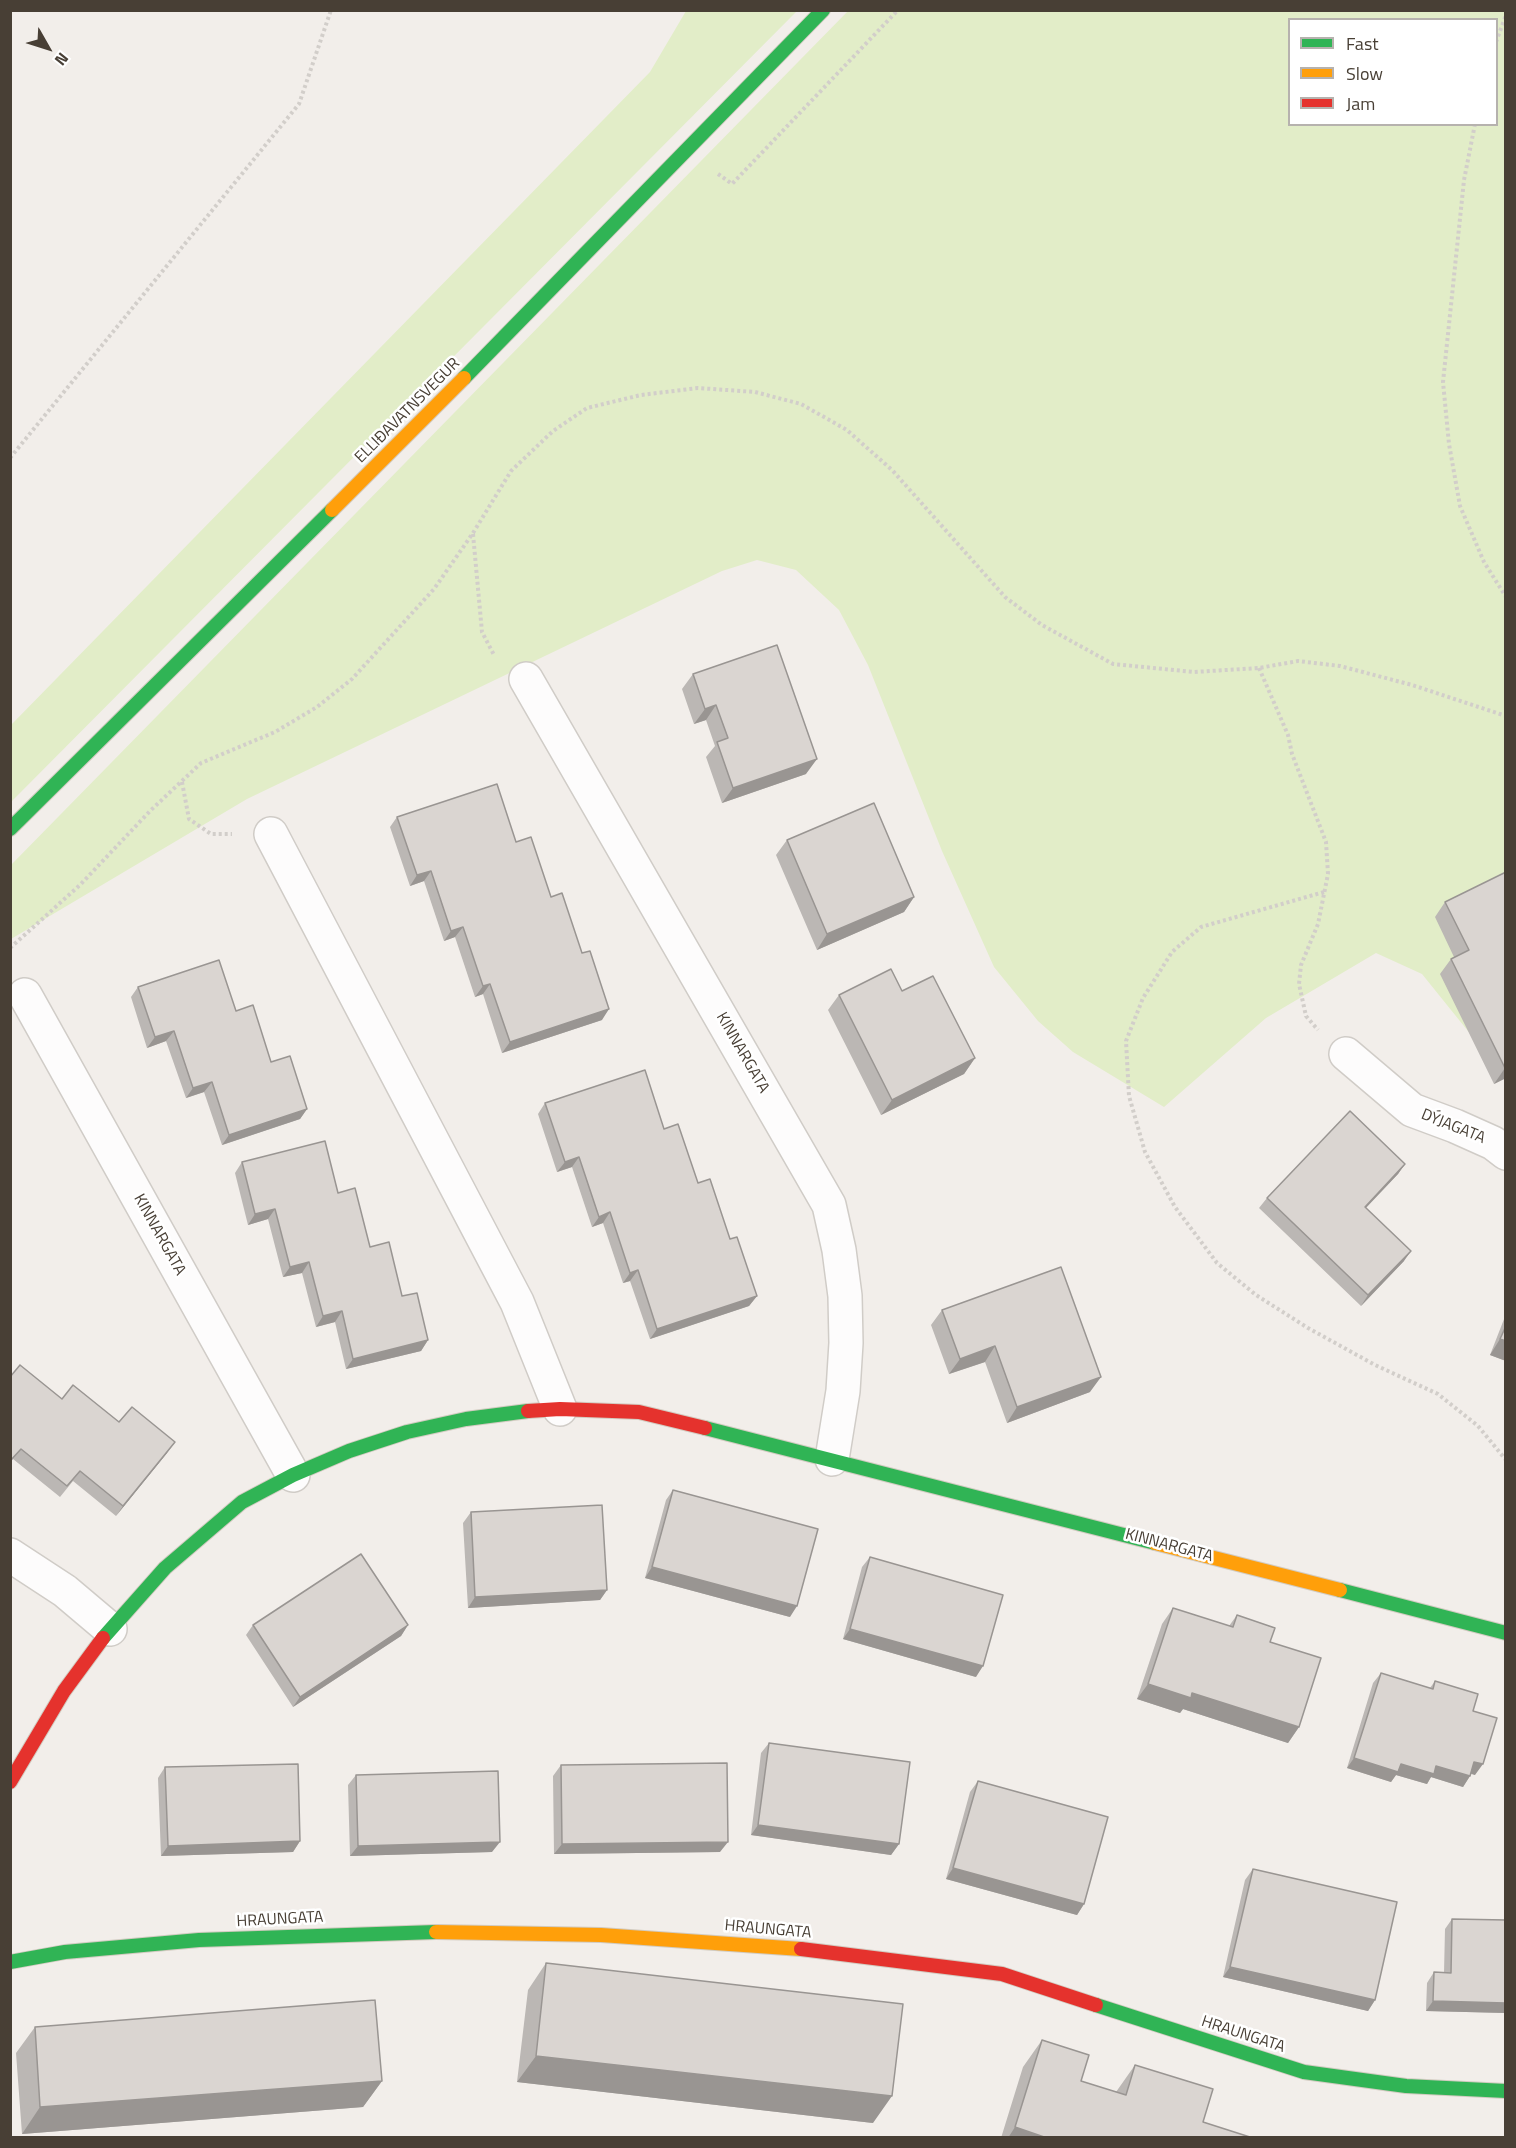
<!DOCTYPE html>
<meta charset="utf-8">
<style>
body{margin:0}
#map{position:relative;width:1516px;height:2148px;overflow:hidden;background:#f2eeea;font-family:"Titillium Web",sans-serif}
canvas{display:block}
.frame{position:absolute;inset:0;border:12px solid #483f35;pointer-events:none}
.legend{position:absolute;left:1288px;top:18px;width:210px;height:108px;box-sizing:border-box;background:#fff;border:2px solid #b6b2ae;margin:0;padding:8px 10px;list-style:none;font-size:18px;color:#483f35}
.legend li{display:flex;align-items:center;gap:12px;height:30px}
.legend b{width:30px;border:2px solid #b6b2ae}
.north{position:absolute;left:18px;top:18px;width:60px;height:60px;-webkit-text-stroke:4px #fff;paint-order:stroke;rotate:129deg;font-size:16px;font-weight:700;line-height:24px;text-align:center;color:#483f35}
.north::after{content:'';display:block;margin:auto;width:21px;height:27px;background:#483f35;clip-path:polygon(50% 0,100% 100%,50% 72%,0 100%)}
</style>
<div id="map">
<canvas width="1516" height="2148"></canvas>
<div class="frame"></div>
<ul class="legend">
<li><b style="height:8px;background:#30b455"></b>Fast</li>
<li><b style="height:8px;background:#ff9f0a"></b>Slow</li>
<li><b style="height:8px;background:#e5322d"></b>Jam</li>
</ul>
<div class="north">N</div>
</div>
<script>
const g = document.querySelector('canvas').getContext('2d');
g.lineJoin = 'round';
function fill(path, color) { g.fillStyle = color; g.fill(path, 'evenodd'); }
const shape = rows => new Path2D(rows.map(r => 'M' + r).join(''));
function trace(path, color, width, dash) { g.strokeStyle = color; g.lineWidth = width; g.lineCap = dash ? 'butt' : 'round'; g.setLineDash(dash || []); g.stroke(path); }
function drawText(font, color, halo, rows, align = 'center') {
  g.font = font + ' "Titillium Web",sans-serif'; g.lineWidth = 5; g.setLineDash([]); g.textBaseline = 'middle'; g.strokeStyle = halo; g.fillStyle = color; for (const [text, x, y, turn = 0] of rows) {
    g.save(); g.translate(x, y); g.rotate((+turn || 0) * Math.PI / 180); g.textAlign = isNaN(turn) ? turn : align; if (halo) g.strokeText(text, 0, 0); g.fillText(text, 0, 0); g.restore();
  }
}
const green = shape([
 [686,11,797,11,11,802,11,725,650,72],
 [848,11,1505,11,1505,1077,1422,974,1376,953,1266,1018,1164,1107,1073,1052,1038,1021,994,967,942,851,868,665,839,610,796,570,757,560,722,571,247,799,11,939,10,866],
 [1290,20,1496,20,1496,124,1290,124]
]);
const path = shape([
 [1496,42,1506,15],
 [1475,124,1464,180,1443,382,1449,444,1460,506,1484,562,1506,597],
 [718,174,732,184,898,10],
 [10,458,299,104,331,10],
 [473,534,482,632,494,655],
 [1259,668,1288,735,1292,754,1326,842,1328,874,1318,924,1301,965,1299,984,1306,1016,1318,1030],
 [182,782,189,819,211,834,232,834],
 [1324,892,1201,927,1172,952,1143,998,1126,1041,1129,1096,1145,1152,1175,1207,1217,1263,1256,1295,1308,1328,1375,1365,1438,1394,1478,1426,1506,1460],
 [10,948,80,885,150,811,201,763,275,732,317,707,352,679,434,589,473,533,511,471,553,431,587,408,641,395,698,388,755,392,801,404,847,430,893,471,1005,597,1042,625,1113,664,1194,672,1259,668,1298,661,1340,666,1412,685,1506,716]
]);
const street = shape([
 [526,679,829,1205,839,1250,845,1296,846,1343,843,1391,832,1459],
 [271,834,517,1302,560,1409],
 [25,995,293,1475],
 [1346,1054,1412,1110,1455,1126,1493,1143,1506,1153],
 [10,1555,65,1591,110,1629]
]);
const fast = shape([
 [464,378,823,10],
 [10,829,332,510],
 [705,1428,1155,1543],
 [1340,1590,1506,1633],
 [103,1638,165,1568,242,1502,293,1475,349,1451,407,1432,466,1419,528,1411],
 [10,1962,65,1952,199,1940,436,1932],
 [1096,2005,1304,2072,1406,2086,1506,2091]
]);
const slow = shape([
 [332,510,464,378],
 [1155,1543,1340,1590],
 [436,1932,601,1935,801,1949]
]);
const jam = shape([
 [528,1411,560,1409,639,1412,705,1428],
 [10,1782,64,1691,103,1638],
 [801,1949,1002,1974,1096,2005]
]);
const wall = shape([
 [693,674,806,774,722,803,706,757,715,746,706,720,694,724,682,689],
 [397,817,516,842,551,897,602,1020,502,1053,483,994,475,997,455,937,444,941,424,881,410,886,390,827],
 [787,840,914,897,904,912,817,950,776,855],
 [1506,872,1506,1078,1494,1084,1440,974,1451,959,1454,957,1435,917,1445,902],
 [138,987,236,1011,271,1062,307,1109,300,1119,222,1145,204,1092,186,1098,166,1041,147,1048,131,997],
 [902,991,975,1058,964,1074,881,1115,828,1010,839,995],
 [545,1103,664,1129,698,1183,730,1239,757,1296,749,1306,650,1339,630,1281,623,1283,603,1223,592,1227,572,1167,557,1172,538,1114],
 [242,1162,338,1193,370,1247,402,1296,428,1340,421,1351,346,1369,335,1322,316,1327,302,1273,283,1277,268,1219,248,1225,235,1173],
 [1405,1164,1398,1174,1366,1208,1404,1261,1361,1306,1259,1208,1267,1198],
 [942,1310,1090,1392,1007,1423,985,1362,949,1374,931,1325],
 [1506,1314,1506,1361,1490,1355],
 [10,1377,119,1422,167,1453,116,1516,73,1481,60,1497,13,1459,10,1463],
 [673,1490,790,1617,645,1578,666,1500],
 [471,1512,607,1590,600,1600,468,1608,463,1523],
 [870,1557,976,1677,843,1639,862,1567],
 [1173,1608,1229,1626,1237,1615,1270,1642,1299,1727,1288,1743,1183,1709,1180,1713,1137,1699,1162,1624],
 [253,1625,408,1625,401,1636,293,1707,246,1635],
 [1381,1673,1430,1688,1435,1681,1473,1711,1475,1775,1471,1774,1470,1776,1463,1787,1431,1777,1427,1784,1396,1775,1391,1782,1347,1768,1373,1683],
 [769,1743,899,1844,891,1855,751,1835,761,1753],
 [561,1765,720,1852,554,1854,553,1776],
 [165,1767,300,1841,293,1852,161,1856,158,1778],
 [356,1775,492,1852,350,1856,348,1785],
 [978,1781,1084,1904,1077,1915,946,1879,970,1792],
 [1253,1869,1375,2000,1368,2011,1223,1977,1245,1880],
 [1452,1919,1506,1920,1506,2013,1426,2011,1427,1983,1434,1972,1444,1973,1445,1929],
 [546,1963,873,2123,517,2082,528,1990],
 [35,2027,382,2081,363,2107,22,2134,16,2053],
 [1042,2040,1081,2081,1116,2092,1135,2065,1203,2122,1253,2138,1001,2138,1023,2067]
]);
const shadedWall = shape([
 [716,705,706,720,694,724,705,709],
 [817,759,806,774,722,803,733,788],
 [431,871,424,881,410,886,417,875],
 [914,897,904,912,817,950,827,934],
 [463,927,455,937,444,941,451,931],
 [490,984,483,994,475,997,483,986],
 [609,1009,602,1020,502,1053,510,1042],
 [174,1031,166,1041,147,1048,155,1037],
 [975,1058,964,1074,881,1115,892,1100],
 [1506,1068,1506,1078,1494,1084,1505,1068],
 [212,1082,204,1092,186,1098,193,1088],
 [307,1109,300,1119,222,1145,229,1135],
 [579,1157,572,1167,557,1172,565,1162],
 [1405,1164,1398,1174,1357,1217,1365,1207],
 [275,1209,268,1219,248,1225,255,1214],
 [610,1212,603,1223,592,1227,599,1217],
 [1411,1251,1404,1261,1361,1306,1368,1295],
 [309,1262,302,1273,283,1277,290,1267],
 [638,1270,630,1281,623,1283,630,1273],
 [757,1296,749,1306,650,1339,657,1329],
 [342,1311,335,1322,316,1327,323,1316],
 [1500,1339,1506,1341,1506,1361,1490,1355],
 [428,1340,421,1351,346,1369,353,1359],
 [995,1346,985,1362,949,1374,960,1359],
 [1101,1377,1090,1392,1007,1423,1017,1407],
 [175,1442,167,1453,116,1516,123,1506],
 [652,1567,797,1606,790,1617,645,1578],
 [607,1590,600,1600,468,1608,475,1597],
 [408,1625,401,1636,293,1707,300,1697],
 [850,1629,983,1666,976,1677,843,1639],
 [1148,1684,1192,1693,1299,1727,1288,1743,1183,1709,1180,1713,1137,1699],
 [1354,1758,1401,1764,1436,1766,1470,1776,1463,1787,1431,1777,1427,1784,1396,1775,1391,1782,1347,1768],
 [1474,1762,1483,1764,1475,1775,1467,1772],
 [758,1825,899,1844,891,1855,751,1835],
 [300,1841,293,1852,161,1856,168,1846],
 [500,1842,492,1852,350,1856,358,1846],
 [728,1842,720,1852,554,1854,562,1844],
 [953,1868,1084,1904,1077,1915,946,1879],
 [1230,1967,1375,2000,1368,2011,1223,1977],
 [1433,2001,1506,2003,1506,2013,1426,2011],
 [536,2056,892,2096,873,2123,517,2082],
 [382,2081,363,2107,22,2134,40,2107],
 [1015,2127,1046,2138,1008,2138]
]);
const building = shape([
 [777,645,817,759,733,788,717,742,728,738,716,705,705,709,693,674,777,645],
 [497,784,516,842,531,837,551,897,562,893,582,953,590,951,609,1009,510,1042,490,984,483,986,463,927,451,931,431,871,417,875,397,817,497,784],
 [874,803,914,897,827,934,787,840,874,803],
 [1506,872,1506,1068,1505,1068,1451,959,1469,950,1445,902,1506,872],
 [219,960,236,1011,253,1005,271,1062,290,1056,307,1109,229,1135,212,1082,193,1088,174,1031,155,1037,138,987,219,960],
 [891,969,902,991,933,976,975,1058,892,1100,839,995,891,969],
 [645,1070,664,1129,678,1124,698,1183,710,1179,730,1239,737,1237,757,1296,657,1329,638,1270,630,1273,610,1212,599,1217,579,1157,565,1162,545,1103,645,1070],
 [1350,1111,1405,1164,1365,1207,1411,1251,1368,1295,1267,1198,1350,1111],
 [325,1141,338,1193,355,1188,370,1247,389,1242,402,1296,417,1293,428,1340,353,1359,342,1311,323,1316,309,1262,290,1267,275,1209,255,1214,242,1162,325,1141],
 [1061,1267,1101,1377,1017,1407,995,1346,960,1359,942,1310,1061,1267],
 [1506,1326,1506,1341,1500,1339,1506,1326],
 [20,1365,62,1399,73,1385,119,1422,132,1407,175,1442,123,1506,80,1471,67,1486,21,1449,10,1461,10,1377,20,1365],
 [673,1490,818,1529,797,1606,652,1567,673,1490],
 [602,1505,607,1590,475,1597,471,1512,602,1505],
 [361,1554,408,1625,300,1697,253,1625,361,1554],
 [870,1557,1003,1595,983,1666,850,1629,870,1557],
 [1173,1608,1233,1627,1237,1615,1275,1628,1270,1642,1321,1658,1299,1727,1192,1693,1191,1698,1148,1684,1173,1608],
 [1381,1673,1433,1689,1435,1681,1478,1694,1473,1711,1497,1718,1483,1764,1474,1762,1470,1776,1436,1766,1434,1774,1401,1764,1398,1772,1354,1758,1381,1673],
 [769,1743,910,1762,899,1844,758,1825,769,1743],
 [727,1763,728,1842,562,1844,561,1765,727,1763],
 [298,1764,300,1841,168,1846,165,1767,298,1764],
 [498,1771,500,1842,358,1846,356,1775,498,1771],
 [978,1781,1108,1817,1084,1904,953,1868,978,1781],
 [1253,1869,1397,1902,1375,2000,1230,1967,1253,1869],
 [1452,1919,1506,1920,1506,2003,1433,2001,1434,1972,1451,1973,1452,1919],
 [546,1963,903,2004,892,2096,536,2056,546,1963],
 [375,2000,382,2081,40,2107,35,2027,375,2000],
 [1042,2040,1089,2055,1081,2081,1126,2095,1135,2065,1213,2089,1203,2122,1253,2138,1047,2138,1015,2127,1042,2040]
]);
const streetNames = [
 ["ELLIÐAVATNSVEGUR",408,411,-45],
 ["KINNARGATA",742,1053,60],
 ["DÝJAGATA",1453,1127,22],
 ["KINNARGATA",159,1235,61],
 ["KINNARGATA",1169,1546,15],
 ["HRAUNGATA",280,1920,-3],
 ["HRAUNGATA",768,1930,5],
 ["HRAUNGATA",1243,2035,18]
];
fill(green, '#e2edc8');
trace(street, '#d0ccc7', 36);
trace(fast, '#d2cbc0', 16);
trace(slow, '#d2cbc0', 16);
trace(jam, '#d2cbc0', 16);
trace(path, '#d2ceca', 4, [3, 3]);
trace(street, '#fdfcfc', 33);
trace(fast, '#30b455', 14);
trace(slow, '#ff9f0a', 14);
trace(jam, '#e5322d', 14);
fill(wall, '#bbb7b4');
fill(shadedWall, '#999592');
fill(building, '#dad5d1');
trace(building, '#999592', 1.5);
drawText('16px', '#483f35', '#fff', streetNames);
</script>
